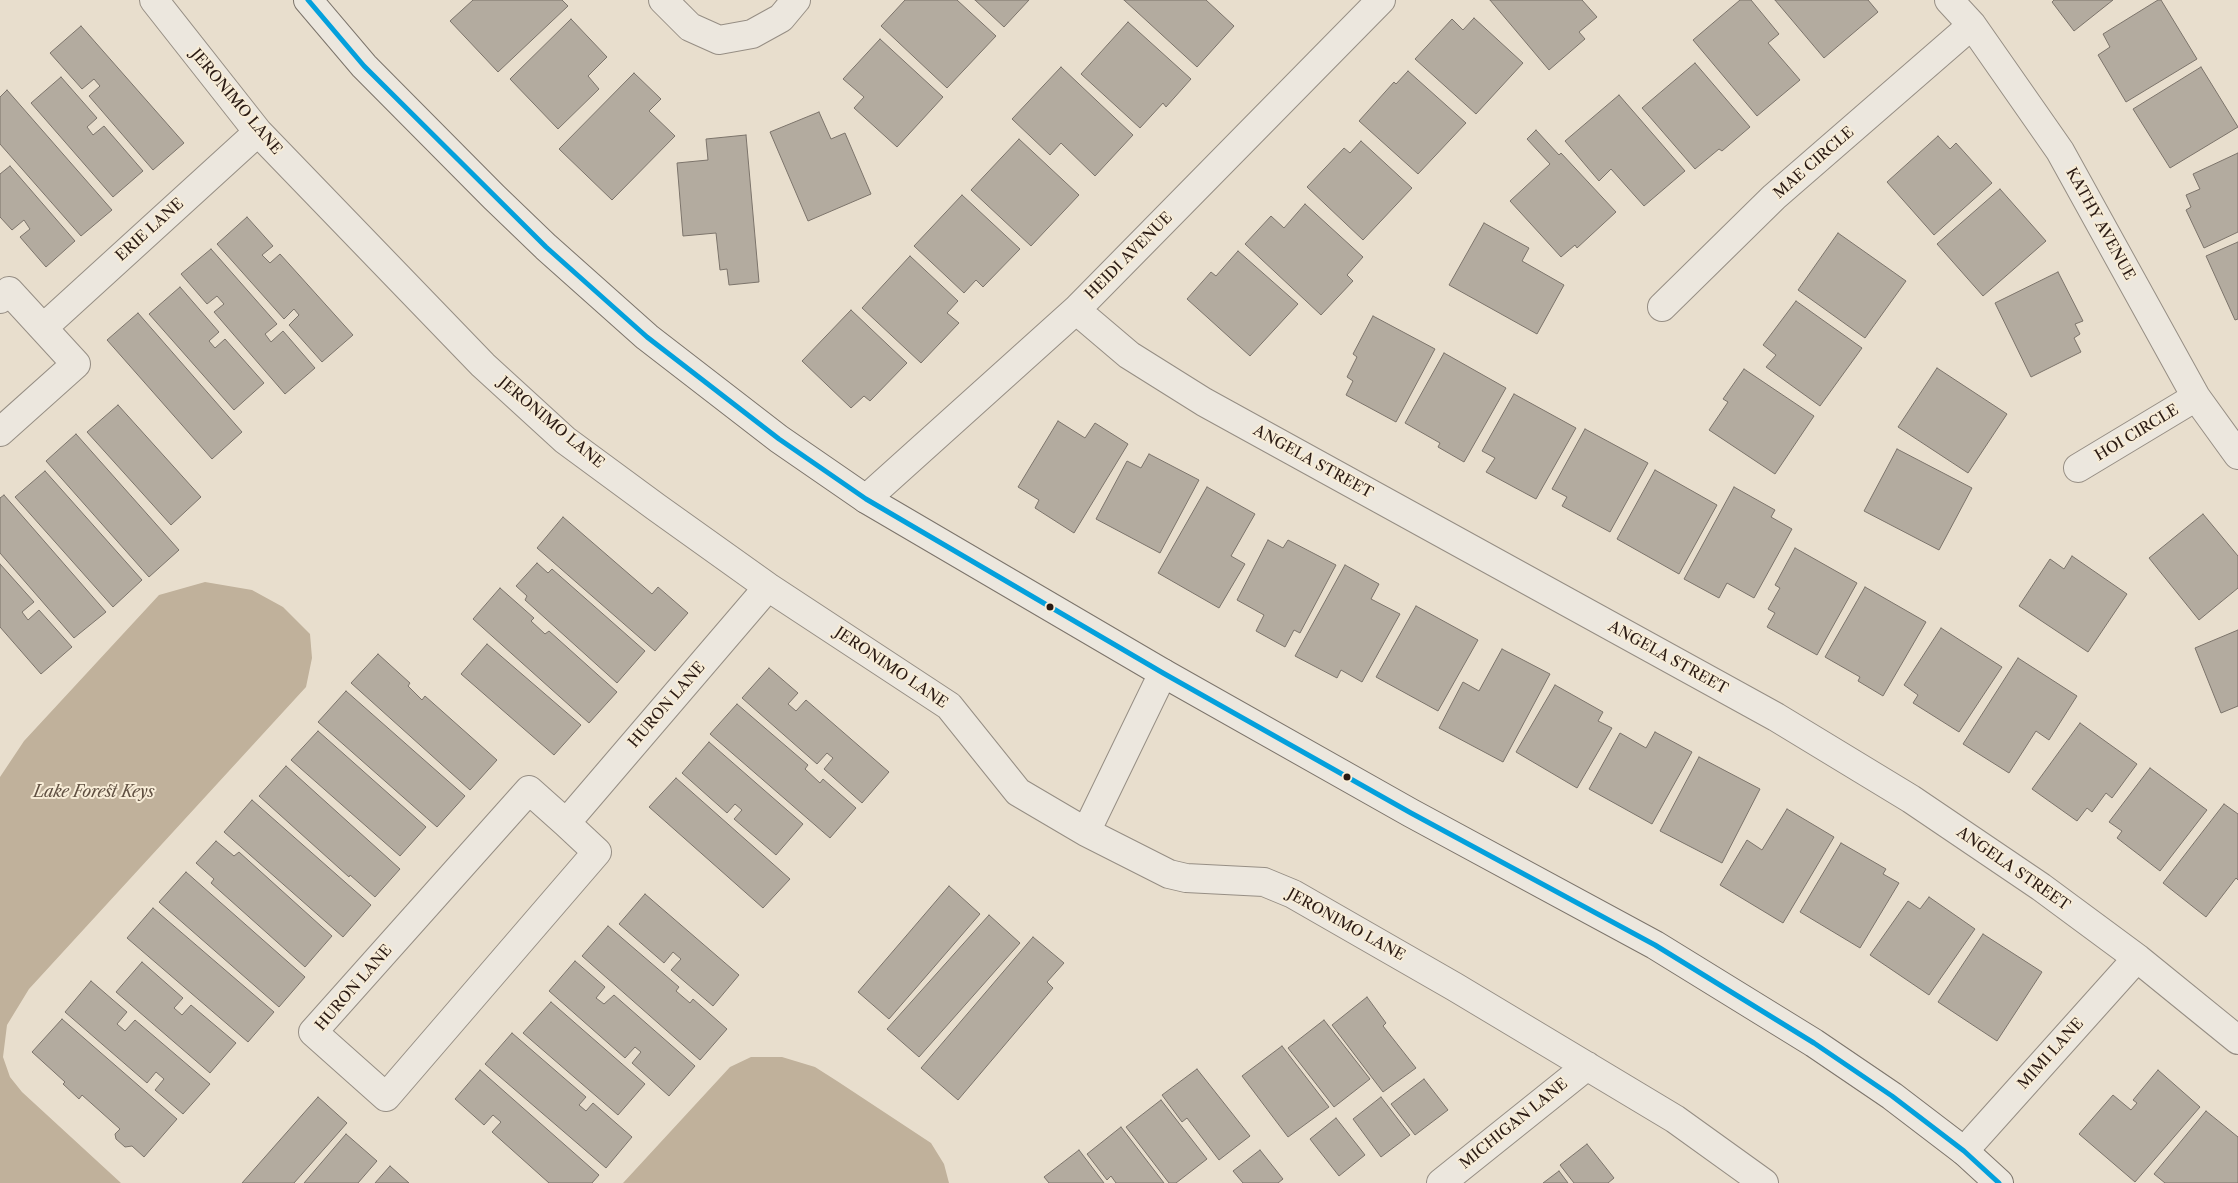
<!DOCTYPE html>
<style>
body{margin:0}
canvas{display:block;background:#e8decd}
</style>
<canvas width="2238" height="1183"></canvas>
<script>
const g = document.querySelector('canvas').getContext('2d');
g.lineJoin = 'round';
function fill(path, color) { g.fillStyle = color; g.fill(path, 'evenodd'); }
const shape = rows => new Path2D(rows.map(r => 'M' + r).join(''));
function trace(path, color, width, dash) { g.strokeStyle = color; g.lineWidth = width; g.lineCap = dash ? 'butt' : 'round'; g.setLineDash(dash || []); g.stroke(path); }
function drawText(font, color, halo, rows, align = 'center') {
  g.font = font + ' "Libre Caslon Text",serif'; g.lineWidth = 4; g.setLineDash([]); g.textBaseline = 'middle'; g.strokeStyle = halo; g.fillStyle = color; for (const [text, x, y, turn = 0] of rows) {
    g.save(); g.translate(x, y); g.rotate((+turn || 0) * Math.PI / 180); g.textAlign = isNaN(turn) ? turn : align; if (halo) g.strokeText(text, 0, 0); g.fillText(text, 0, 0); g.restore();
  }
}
const water = shape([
 [205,582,252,590,283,607,310,634,312,658,306,687,29,989,7,1025,3,1057,10,1077,22,1092,121,1183,0,1183,0,777,24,741,159,595],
 [751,1057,782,1057,815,1067,837,1081,931,1143,944,1164,949,1183,623,1183,730,1067]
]);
const building = shape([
 [473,0,562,0,568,6,498,72,450,21,473,0],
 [905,0,957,0,996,36,947,88,881,26,905,0],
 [975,0,1029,0,1004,27,975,0],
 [1124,0,1206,0,1234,26,1197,67,1124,0],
 [1490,0,1582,0,1597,17,1579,32,1585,39,1549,70,1490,0],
 [1740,0,1751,0,1779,34,1768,43,1800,80,1757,116,1693,40,1740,0],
 [1775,0,1868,0,1878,12,1824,58,1775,0],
 [2054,0,2113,0,2074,31,2052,2,2054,0],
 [2158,0,2161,0,2197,59,2126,102,2098,55,2110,47,2103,34,2158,0],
 [1474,18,1523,63,1476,114,1415,59,1452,19,1463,30,1474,18],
 [571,19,607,57,588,76,599,89,558,129,510,79,571,19],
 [1128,22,1191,79,1166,107,1163,103,1140,128,1081,74,1128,22],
 [81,26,184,143,153,170,89,96,100,86,94,79,82,89,50,53,81,26],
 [880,39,943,97,897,147,854,108,864,97,843,79,880,39],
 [1695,63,1750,127,1722,151,1719,149,1695,169,1642,108,1695,63],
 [1061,67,1133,135,1095,176,1061,143,1050,155,1012,119,1061,67],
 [2201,67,2238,127,2170,168,2133,109,2201,67],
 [1408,71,1466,123,1418,174,1359,121,1394,82,1396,84,1408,71],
 [634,73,661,99,649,111,675,136,612,200,559,149,634,73],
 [61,77,97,118,87,127,93,135,104,126,143,171,113,197,31,103,61,77],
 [7,90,112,210,81,236,0,144,0,97,7,90],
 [1619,95,1685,171,1644,206,1611,169,1599,181,1565,141,1619,95],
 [819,112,831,139,845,133,871,194,808,221,770,132,819,112],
 [1536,130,1559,155,1561,153,1616,212,1577,248,1575,245,1561,257,1510,201,1550,164,1527,139,1536,130],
 [746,135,759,282,729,285,727,269,720,270,716,233,683,236,677,163,708,160,706,139,746,135],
 [1938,136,1950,149,1956,143,1992,183,1934,235,1887,182,1938,136],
 [1019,139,1079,195,1031,246,971,190,1019,139],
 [1361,141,1412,188,1363,240,1307,187,1344,148,1350,153,1361,141],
 [2238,153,2238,232,2204,248,2186,210,2191,207,2186,195,2200,189,2193,174,2238,153],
 [10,166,75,241,46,267,20,237,30,229,24,220,12,230,0,217,0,174,10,166],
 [2000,189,2046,241,1983,296,1937,244,2000,189],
 [962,195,1020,249,983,287,976,280,964,293,914,246,962,195],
 [1305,204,1363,257,1347,275,1353,281,1321,315,1245,244,1271,216,1284,228,1305,204],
 [247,217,273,246,262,255,270,263,280,254,353,335,322,362,289,325,299,315,294,309,284,319,217,244,247,217],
 [1484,223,1529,248,1522,261,1564,285,1537,334,1449,285,1484,223],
 [1838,233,1906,281,1865,338,1798,290,1838,233],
 [2238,242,2238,319,2235,320,2206,256,2238,242],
 [211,249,277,324,265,334,271,342,283,331,315,368,285,394,214,312,224,304,217,296,207,304,181,274,211,249],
 [1238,251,1298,304,1250,356,1187,299,1211,272,1216,276,1238,251],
 [910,256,958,301,947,313,959,323,921,363,862,308,910,256],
 [2058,272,2083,321,2075,324,2080,334,2074,338,2081,352,2031,377,1995,303,2058,272],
 [180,287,219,332,209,341,215,348,225,339,264,383,234,410,149,314,180,287],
 [1796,301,1862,348,1820,406,1766,367,1776,355,1763,345,1796,301],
 [851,310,907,363,870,401,864,396,851,408,802,361,851,310],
 [138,313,242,432,212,459,107,340,138,313],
 [1373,316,1435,349,1396,422,1346,395,1353,381,1347,377,1357,357,1353,354,1373,316],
 [1444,353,1506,388,1464,462,1438,447,1440,443,1405,423,1444,353],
 [1937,368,2007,414,1968,473,1898,427,1937,368],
 [1744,369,1814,416,1775,474,1709,430,1728,402,1723,399,1744,369],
 [1514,394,1576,428,1536,499,1486,472,1495,458,1482,451,1514,394],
 [118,405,201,497,171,525,87,432,118,405],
 [1058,421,1085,438,1095,423,1128,444,1074,533,1035,508,1039,500,1018,487,1058,421],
 [1585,429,1648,463,1610,532,1562,506,1567,497,1552,489,1585,429],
 [76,434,179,550,149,577,46,461,76,434],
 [1897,449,1972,488,1939,550,1864,511,1897,449],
 [1149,454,1199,480,1160,553,1096,519,1127,461,1141,468,1149,454],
 [1655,470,1717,505,1679,574,1617,539,1655,470],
 [45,471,142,580,113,607,15,497,45,471],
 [1207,487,1255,514,1231,556,1245,564,1219,608,1158,573,1207,487],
 [1734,487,1775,510,1771,517,1792,529,1754,598,1727,583,1719,598,1684,579,1734,487],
 [4,495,106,612,74,638,0,553,0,498,4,495],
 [2203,514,2238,556,2238,588,2199,620,2149,558,2203,514],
 [563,517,652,594,658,587,688,613,655,651,537,548,563,517],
 [1268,540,1283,548,1288,540,1336,565,1300,633,1294,630,1285,647,1256,631,1264,615,1237,600,1268,540],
 [1795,548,1857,583,1817,655,1767,627,1775,613,1768,609,1780,588,1775,585,1795,548],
 [2072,556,2127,594,2088,652,2019,606,2050,559,2064,569,2072,556],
 [537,563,548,573,552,569,645,651,617,683,525,600,527,596,516,586,537,563],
 [0,564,34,602,22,612,28,620,39,610,72,647,41,674,0,627,0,564],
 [1345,565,1379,584,1371,599,1400,614,1362,682,1341,670,1337,678,1295,656,1345,565],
 [1865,587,1926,622,1883,696,1858,681,1860,677,1825,657,1865,587],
 [500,588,534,618,531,621,545,634,549,631,617,692,589,723,473,619,500,588],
 [1416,606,1478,640,1438,711,1376,677,1416,606],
 [1941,628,2002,667,1959,732,1913,703,1918,695,1904,685,1941,628],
 [2238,630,2238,706,2221,713,2195,648,2238,630],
 [487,644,581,725,554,755,461,674,487,644],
 [1502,649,1550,674,1503,762,1439,728,1463,682,1479,691,1502,649],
 [378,654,410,683,408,686,422,700,425,696,497,760,470,790,351,683,378,654],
 [2018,658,2077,696,2049,740,2036,731,2009,773,1963,744,2018,658],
 [769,668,798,693,788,704,796,711,806,700,889,772,862,803,824,769,833,758,827,753,817,764,742,698,769,668],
 [1555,685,1603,712,1598,721,1612,728,1577,788,1516,752,1555,685],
 [346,691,465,796,437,827,318,722,346,691],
 [737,704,808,765,805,769,820,783,823,779,856,808,830,838,710,734,737,704],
 [2080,723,2137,764,2112,798,2106,793,2092,812,2087,808,2077,821,2032,789,2080,723],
 [318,731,426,827,400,856,291,760,318,731],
 [1655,732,1692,752,1652,824,1589,789,1620,733,1646,748,1655,732],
 [709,742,803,824,776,855,734,819,742,810,735,804,727,813,682,773,709,742],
 [1699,757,1760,789,1722,863,1660,831,1699,757],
 [286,766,400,869,375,897,350,875,349,877,259,796,286,766],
 [2150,768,2207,810,2160,871,2117,838,2122,831,2109,822,2150,768],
 [676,778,790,879,763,908,649,807,676,778],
 [252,800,371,905,343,937,224,832,252,800],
 [2224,804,2238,814,2238,880,2236,878,2206,917,2163,883,2224,804],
 [1787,809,1834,837,1783,923,1720,885,1747,840,1762,850,1787,809],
 [216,841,234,856,239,852,332,936,305,967,211,883,214,879,196,863,216,841],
 [1841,843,1886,869,1883,874,1899,883,1860,948,1800,912,1841,843],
 [186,872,305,977,279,1007,159,902,186,872],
 [949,886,980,914,889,1019,858,992,949,886],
 [645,894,739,975,713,1006,671,970,681,959,673,952,664,963,619,924,645,894],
 [1929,897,1975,929,1929,995,1870,955,1908,901,1920,909,1929,897],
 [153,908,274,1012,248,1042,127,938,153,908],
 [989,915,1020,943,919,1057,887,1029,989,915],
 [608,926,679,987,676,991,690,1003,693,999,727,1029,700,1060,582,956,608,926],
 [1983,934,2042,972,1997,1041,1938,1002,1983,934],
 [1033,937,1064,963,1047,982,1053,988,958,1100,921,1068,1033,937],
 [575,961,605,987,596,998,604,1004,614,995,695,1066,669,1096,632,1063,641,1052,635,1047,625,1058,549,991,575,961],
 [142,962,183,998,174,1008,182,1015,191,1005,236,1043,210,1073,116,992,142,962],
 [91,981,127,1012,117,1024,125,1031,135,1020,210,1084,183,1114,155,1090,164,1079,156,1072,147,1083,65,1012,91,981],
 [1367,997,1386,1023,1383,1026,1416,1068,1383,1092,1332,1025,1367,997],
 [551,1002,645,1084,618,1115,523,1033,551,1002],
 [62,1019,177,1119,144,1157,132,1146,125,1147,116,1139,115,1134,120,1129,82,1095,79,1099,63,1084,65,1082,32,1052,62,1019],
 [1324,1020,1370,1079,1334,1107,1288,1048,1324,1020],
 [512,1033,586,1097,579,1105,586,1111,593,1103,632,1137,606,1168,485,1064,512,1033],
 [1282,1046,1329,1107,1288,1137,1242,1076,1282,1046],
 [1197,1069,1250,1136,1219,1160,1187,1118,1182,1122,1162,1095,1197,1069],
 [480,1070,599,1175,592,1183,549,1183,492,1132,501,1122,493,1115,484,1125,455,1099,480,1070],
 [2158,1070,2200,1107,2135,1182,2079,1134,2113,1095,2131,1110,2137,1103,2133,1100,2158,1070],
 [1424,1079,1448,1110,1415,1135,1391,1104,1424,1079],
 [318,1097,347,1123,294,1183,242,1183,318,1097],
 [1381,1097,1410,1135,1381,1157,1353,1119,1381,1097],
 [1161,1100,1207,1159,1176,1183,1169,1183,1126,1127,1161,1100],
 [2206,1111,2238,1137,2238,1183,2165,1183,2154,1174,2206,1111],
 [1336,1118,1365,1155,1339,1176,1310,1139,1336,1118],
 [1121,1127,1164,1183,1116,1183,1111,1176,1107,1180,1087,1154,1121,1127],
 [346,1134,377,1161,358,1183,304,1183,346,1134],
 [1587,1144,1614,1178,1608,1183,1574,1183,1560,1165,1587,1144],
 [1079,1150,1104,1183,1049,1183,1044,1177,1079,1150],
 [1260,1150,1283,1179,1278,1183,1243,1183,1233,1171,1260,1150],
 [390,1166,409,1183,375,1183,390,1166],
 [1559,1171,1568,1183,1543,1183,1559,1171]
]);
const street = shape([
 [154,0,258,132,483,365,565,440,656,507,768,587,949,706,1018,792,1086,832,1169,874,1186,878,1264,882,1293,894,1455,987,1675,1119,1764,1183],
 [663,0,690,27,719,40,752,34,781,18,796,0],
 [1949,0,1972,25,2060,151,2196,397,2238,455],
 [0,299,9,291,76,364,0,432],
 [1662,307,1774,197,1972,25],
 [1076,310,1129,355,1204,402,1776,717,1911,799,2041,887,2137,958,2238,1040],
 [43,328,258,132],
 [2078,468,2196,397],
 [866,499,1076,310,1381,0],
 [566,823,529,790,313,1032,386,1097,597,852,566,823,768,587],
 [1086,832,1163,673],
 [1964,1151,2137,958],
 [1441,1183,1587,1066]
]);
const secondary = shape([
 [308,0,364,66,494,197,546,247,647,337,779,439,866,499,1163,673,1411,813,1655,945,1814,1043,1892,1096,1964,1151,1999,1183]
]);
const bus1 = shape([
 [308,0,364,66,546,247,647,337,779,439,866,499,1163,673,1411,813,1655,945,1814,1043,1892,1096,1964,1151,1999,1183]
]);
const markers = [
 [1050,607,4.5,"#2a1a13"],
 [1347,777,4.5,"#2a1a13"]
];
const streetNames = [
 ["JERONIMO LANE",236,102,50],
 ["MAE CIRCLE",1814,163,-41],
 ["KATHY AVENUE",2100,224,61],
 ["ERIE LANE",150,230,-42],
 ["HEIDI AVENUE",1129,256,-45],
 ["JERONIMO LANE",551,423,40],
 ["HOI CIRCLE",2137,433,-31],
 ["ANGELA STREET",1313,462,29],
 ["ANGELA STREET",1668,658,29],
 ["JERONIMO LANE",891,668,34],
 ["HURON LANE",667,705,-49],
 ["ANGELA STREET",2013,869,35],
 ["JERONIMO LANE",1346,925,29],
 ["HURON LANE",354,988,-49],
 ["MIMI LANE",2051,1054,-48],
 ["MICHIGAN LANE",1514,1124,-39]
];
const waterNames = [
 ["Lake Forest Keys",94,792]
];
fill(water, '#c0b19b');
fill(building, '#b3ab9f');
trace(building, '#7c746b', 1);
trace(street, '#968e84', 30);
trace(secondary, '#7c746b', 30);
trace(street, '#ece7de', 28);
trace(secondary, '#ece7de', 28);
trace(bus1, '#04a0dc', 5);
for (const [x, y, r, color] of markers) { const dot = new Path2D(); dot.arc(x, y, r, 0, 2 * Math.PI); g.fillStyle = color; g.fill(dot); trace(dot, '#f7ecd7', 2); }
drawText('15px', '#2a1a13', '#f7ecd7', streetNames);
drawText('italic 16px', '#5f4f41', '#f7ecd7', waterNames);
</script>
